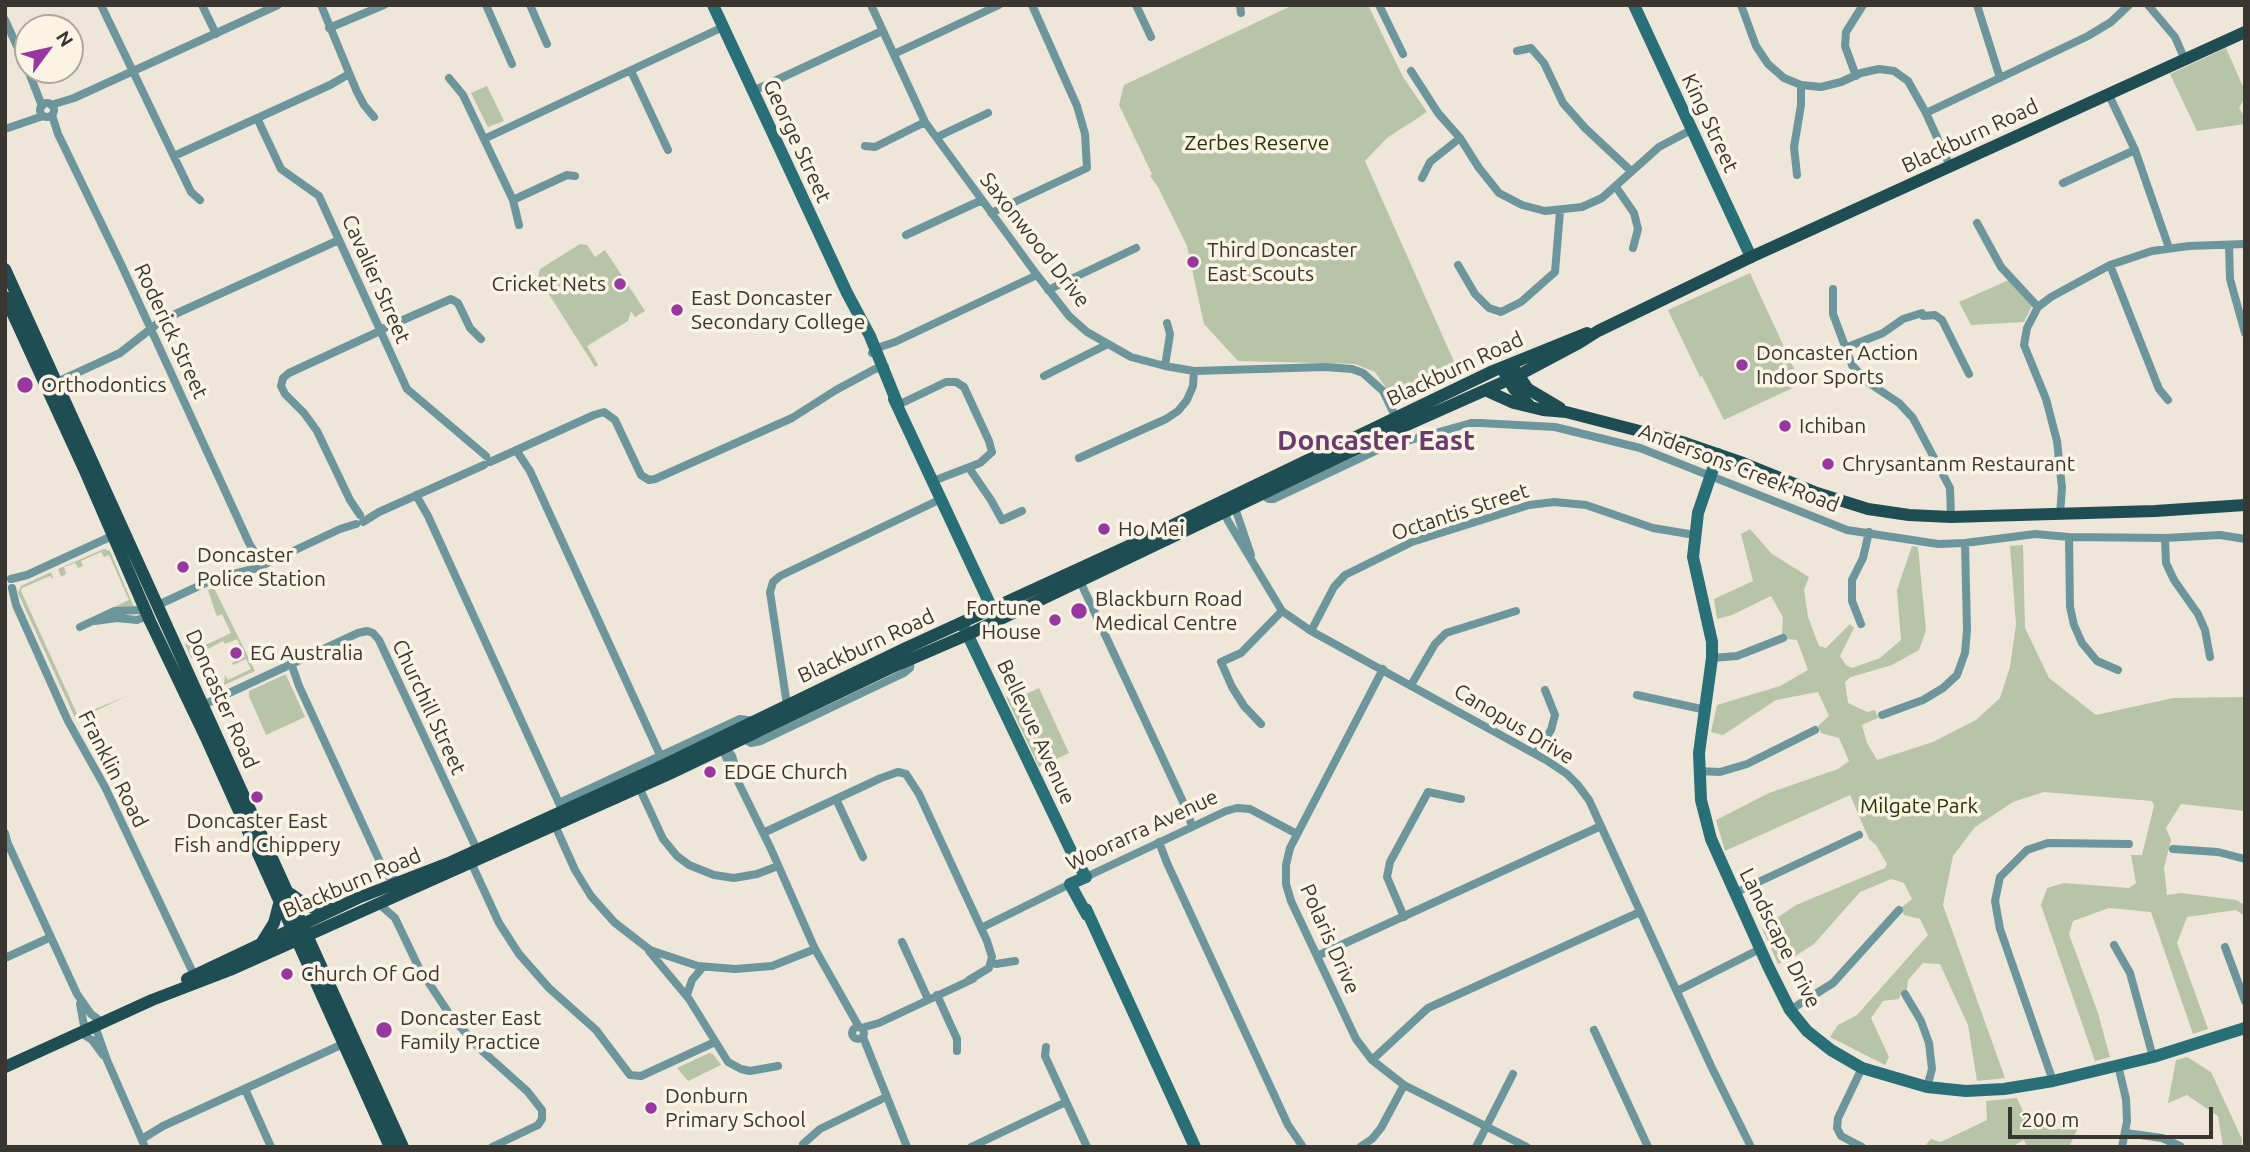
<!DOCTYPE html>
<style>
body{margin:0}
#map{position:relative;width:2250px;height:1152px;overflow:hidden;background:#eee6d8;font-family:Ubuntu,sans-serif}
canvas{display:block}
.frame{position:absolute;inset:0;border:7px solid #393631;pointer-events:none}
.north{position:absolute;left:14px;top:14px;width:70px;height:70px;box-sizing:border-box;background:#fbf4e5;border:2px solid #ada89d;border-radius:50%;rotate:57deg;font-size:19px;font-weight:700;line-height:28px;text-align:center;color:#393631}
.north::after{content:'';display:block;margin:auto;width:24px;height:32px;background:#98379f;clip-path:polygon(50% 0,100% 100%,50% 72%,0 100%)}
.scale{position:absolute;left:2008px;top:1107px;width:205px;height:32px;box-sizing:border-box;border:4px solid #393631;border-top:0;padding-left:9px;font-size:21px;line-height:24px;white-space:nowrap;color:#393631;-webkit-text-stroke:5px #fbf4e5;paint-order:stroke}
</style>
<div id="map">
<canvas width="2250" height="1152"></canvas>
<div class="frame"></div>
<div class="north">N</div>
<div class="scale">200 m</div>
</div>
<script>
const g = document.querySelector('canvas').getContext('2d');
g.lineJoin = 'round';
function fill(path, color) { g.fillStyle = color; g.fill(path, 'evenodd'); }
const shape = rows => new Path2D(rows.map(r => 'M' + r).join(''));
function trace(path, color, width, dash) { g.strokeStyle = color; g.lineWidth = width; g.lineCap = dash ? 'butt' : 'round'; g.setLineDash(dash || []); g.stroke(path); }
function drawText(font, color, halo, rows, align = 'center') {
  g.font = font + ' Ubuntu,sans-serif'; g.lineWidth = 7; g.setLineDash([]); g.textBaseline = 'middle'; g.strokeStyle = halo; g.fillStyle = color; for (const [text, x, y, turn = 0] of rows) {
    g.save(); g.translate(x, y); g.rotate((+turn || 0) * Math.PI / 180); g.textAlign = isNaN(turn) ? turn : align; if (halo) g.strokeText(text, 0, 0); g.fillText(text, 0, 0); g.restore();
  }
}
const green = shape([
 [1293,5,1368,5,1403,77,1427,112,1387,138,1365,161,1459,373,1411,399,1393,398,1375,372,1355,364,1238,361,1204,324,1187,246,1158,187,1150,176,1152,174,1119,105,1124,85],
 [2226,48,2245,91,2245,97,2239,108,2245,117,2245,124,2197,131,2170,74],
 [487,86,504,121,488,127,471,93],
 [580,244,587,245,595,257,605,250,645,311,635,317,631,311,628,321,587,346,598,365,595,367,538,277,540,269],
 [1750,273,1801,384,1724,420,1702,376,1700,377,1668,310],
 [2009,280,2033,304,2024,322,1971,325,1959,302],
 [1750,529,1772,554,1809,577,1804,590,1808,617,1819,646,1826,648,1850,624,1854,628,1840,656,1846,665,1852,668,1880,658,1901,640,1897,590,1912,546,1918,547,1926,630,1919,650,1892,665,1851,677,1845,682,1848,703,1867,712,1875,710,1878,718,1862,725,1867,743,1877,760,1933,742,1976,720,2000,698,2010,667,2016,624,2010,546,2023,545,2025,628,2049,678,2096,715,2173,698,2245,697,2245,811,2181,804,2166,828,2171,840,2164,868,2167,895,2181,893,2236,900,2245,905,2245,916,2236,910,2187,917,2177,943,2208,1029,2193,1034,2151,912,2109,908,2073,921,2069,934,2098,1013,2110,1057,2095,1061,2041,905,2047,888,2064,883,2129,888,2136,883,2131,855,2142,855,2154,806,2152,801,2044,792,2013,802,1975,827,1953,856,1943,905,2005,1078,1977,1081,1968,1025,1940,964,1923,963,1908,980,1907,989,1901,993,1899,999,1883,1001,1871,1018,1889,1057,1885,1065,1830,1037,1838,1025,1857,1015,1928,935,1920,919,1904,915,1901,908,1912,899,1904,883,1891,879,1860,892,1814,944,1794,957,1778,964,1762,928,1796,905,1885,868,1887,864,1876,845,1869,839,1850,795,1725,851,1716,820,1769,793,1838,769,1849,761,1839,738,1821,733,1818,726,1829,716,1818,692,1776,700,1723,735,1711,732,1717,705,1780,686,1808,670,1797,640,1786,639,1782,633,1783,617,1771,596,1732,615,1717,619,1714,599,1753,581,1741,534],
 [104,549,110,551,134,607,110,609,129,600,109,555,104,557,101,552,81,561,83,566,78,568,75,563,64,567,66,574,61,577,58,569],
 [51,572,53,579,50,576,22,588,21,591,78,716,127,696,76,720,18,593,21,586],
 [214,588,255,671,224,685,225,675,228,680,251,669,246,659,233,665,232,663,245,657,237,639,225,644,223,641,191,658,185,644,191,641,195,650,231,633,222,614,217,616,216,614,208,590],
 [284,675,286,675,305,717,266,735,249,696,249,691],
 [1039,688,1069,753,1039,767,1006,697,1019,692,1022,696],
 [709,1053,713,1054,721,1065,688,1081,677,1068],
 [2187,1057,2211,1072,2242,1139,2242,1147,2223,1147,2218,1116,2187,1095,2168,1103,2176,1060],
 [2017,1098,2028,1123,2054,1130,2080,1124,2069,1147,2027,1147,2024,1140,2011,1147,1924,1147,1931,1139,1941,1142,1987,1120,1986,1101]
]);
const street = shape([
 [101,5,191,192,200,200],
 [202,5,216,34],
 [321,5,357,92,364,105,374,117],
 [486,5,512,64],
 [530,5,547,44],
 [871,5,925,122,1037,275,1069,316,1087,332,1131,357,1165,366,1194,371,1325,367,1352,369,1363,373,1383,391,1398,422],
 [1136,5,1151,37],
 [1240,5,1241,13],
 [1379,5,1403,54],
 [1741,5,1756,46,1768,64,1784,78,1801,85,1821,87,1841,82,1861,73,1879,69,1894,71,1908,81,1926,113,1950,166],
 [1977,5,2000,78],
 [2148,5,2175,37,2185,60],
 [5,20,28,70],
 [329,28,384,5],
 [1517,51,1531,48,1544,63,1563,103,1585,128,1631,171],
 [894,54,999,5],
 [28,70,42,106],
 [631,71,668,150],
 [1411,71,1438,113,1460,138,1479,168,1499,193,1522,205,1545,211,1582,207,1602,198,1659,147,1691,130],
 [1856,76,1845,46,1846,32,1863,5],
 [449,78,463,95,513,200,519,225],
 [753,91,882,31],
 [2108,93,2135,150,2169,248],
 '40 110a7 7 0 1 1 14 0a7 7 0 1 1-14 0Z',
 [51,105,74,98,278,5],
 [1926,113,2088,36,2111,22,2129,5],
 [52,115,58,134,121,264,249,543,262,565],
 [257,118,281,169,319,196,407,389,486,456],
 [5,129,43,116],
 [937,137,988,113],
 [484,139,723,27],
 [865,146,875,147,925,122],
 [174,156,330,85,349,74],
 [1797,175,1794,147,1801,105,1801,85],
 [1422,178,1430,162,1460,138],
 [2063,183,2135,150],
 [1616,187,1634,213,1638,229,1633,248],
 [513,200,567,175,575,176],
 [991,213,1087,168,1085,134,1077,106,1032,5],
 [1977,223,2001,267,2038,307],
 [906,235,982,200],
 [2229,245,2230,279,2245,333],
 [1458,265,1475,294,1489,308,1501,312,1521,302,1555,272,1560,211],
 [2110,265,2159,389,2168,400],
 [1833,289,1833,314,1852,365,1866,381,1899,403,1913,418,1950,488,1951,517],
 [1048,290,1136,248],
 [380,330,451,299,458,303,470,328,481,339],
 [1845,348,1883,333,1903,319,1922,313,1923,316,1935,315,1942,320,1969,374],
 [872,353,880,347,895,342,1037,275],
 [1165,366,1170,334,1167,323],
 [1044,376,1106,345],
 [57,382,120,353,162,320,339,240],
 [898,405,946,382,956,382,964,387,989,441,992,452,980,463,933,481],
 [516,450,530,471,666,768],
 [1079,458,1166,419,1178,411,1187,400,1193,386,1194,371],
 [490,462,594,415,604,412,615,420,641,475,649,480,655,479,792,418,836,390,875,369,885,367],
 [969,468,991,500,1002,520,1022,511],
 [1261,494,1269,499,1274,499,1382,448,1471,423,1480,423,1555,427,1640,448,1847,530,1938,544,1965,543,2035,534,2069,537,2165,538,2220,535,2245,539],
 [416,495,428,516,564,814],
 [1234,505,1251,555],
 [1223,508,1228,521,1282,611,1311,631,1546,760,1567,774,1577,784,1589,800,1711,1066,1751,1147],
 [2060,514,2062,488,2057,441,2046,399,2024,345,2027,328,2038,307,2051,297,2110,265,2152,251,2189,246,2245,244],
 [360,515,350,500,317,431,304,413,285,394,281,386,283,378,289,373,380,331],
 [363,522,379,512,484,465],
 [2069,537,2070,607,2074,625,2082,643,2097,661,2118,670],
 [2165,538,2166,563,2174,580,2198,614,2205,630,2210,657],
 [11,579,27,575,112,536],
 [1079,579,1185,806,1192,826],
 [12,588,16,605,68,721,105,787,195,977],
 [158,605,214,579,257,568,340,529,356,524],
 [95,621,117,618,137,620,148,616],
 [1861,624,1852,601,1852,580,1863,558,1869,532],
 [80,627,114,611,145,610],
 [1311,631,1334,587,1345,575,1412,542,1529,505,1554,502,1586,505,1653,528,1695,535],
 [1712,658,1737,656,1783,638],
 [291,663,299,686,381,864,388,876,399,882],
 [1383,669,1290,848,1286,865,1286,884,1291,901,1356,1039,1372,1060,1404,1085,1527,1147],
 [1411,685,1435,644,1446,633,1516,611],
 [1637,695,1706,710],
 [787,705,770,592,773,582,780,576,941,499],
 [199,707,358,633,367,631,373,633,379,640,479,854],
 [1882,715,1923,700,1943,688,1957,675,1965,653,1967,630,1965,543],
 [1261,724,1244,706,1232,687,1221,662,1241,653,1282,611],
 [742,738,751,743,761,741,904,673,910,668,911,659],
 [723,744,732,756,737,772],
 [720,745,771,849,815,949,859,1027],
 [1535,754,1551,730,1555,715,1545,690],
 [1699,771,1720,772,1747,764,1815,730],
 [638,785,663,839,677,856,689,865,714,875,734,878,757,874,778,866],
 [836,799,863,857],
 [559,803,740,719,754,721],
 [553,821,575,870,591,896,614,922,650,950,698,966,735,969,772,966,815,949],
 [5,833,8,844,77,994,91,1014,103,1023],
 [763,833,881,778,898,772,906,774,919,794,987,941,992,957,989,968,969,980],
 [1159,842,1167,863,1288,1125,1303,1147],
 [2173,849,2218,852,2245,859],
 [470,860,499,923,519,954,549,988,596,1030,630,1075,641,1076,715,1042],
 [1086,877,1226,811,1237,808,1250,809,1297,834],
 [1735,893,1859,835],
 [378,903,395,918,419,968,450,1015,479,1048,527,1091,542,1110,542,1119,538,1125,492,1147],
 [1404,917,1387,877,1390,862,1428,792,1461,799],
 [981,928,1070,884],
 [902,942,928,999],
 [2114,945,2130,973,2153,1057],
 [2225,947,2245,1001],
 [649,951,689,999,728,1062,741,1069,750,1071,778,1066],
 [1317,956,1601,826],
 [5,958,51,937],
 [996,964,1015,961],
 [1677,991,1760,949],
 [1905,994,1921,1021,1929,1043,1932,1069,1927,1087],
 [687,995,692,980,703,967],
 [937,995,957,1039,957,1051],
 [80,1004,85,1031],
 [1790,1010,1833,983,1899,910],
 [95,1026,107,1060,145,1147],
 '852 1033a6 6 0 1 1 12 0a6 6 0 1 1-12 0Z',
 [861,1028,879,1023,973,979],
 [1594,1030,1648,1147],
 [81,1033,92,1040,103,1055],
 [863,1037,907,1147],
 [1046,1047,1045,1056,1087,1147],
 [1372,1060,1428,1008,1640,912],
 [2118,1065,2126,1099,2127,1121,2122,1147],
 [2053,1081,2000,929,1995,901,2000,877,2027,850,2048,843,2129,844],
 [245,1089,271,1147],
 [2126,1133,2162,1138,2180,1146],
 [142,1139,163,1126,343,1044],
 [803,1144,820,1129,886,1097],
 [971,1147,1066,1102],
 [1360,1147,1372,1139,1381,1128,1404,1085],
 [1476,1147,1513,1074],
 [1862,1147,1841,1136,1837,1128,1838,1118,1862,1068]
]);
const secondary = shape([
 [713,5,847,293,870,336,898,405],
 [1634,5,1751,257],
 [894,399,996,617],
 [1718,454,1698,513,1693,557,1712,642,1712,658,1699,753,1701,800,1711,839,1768,966,1790,1010,1807,1031,1831,1050,1862,1068,1927,1087,1966,1091,2004,1089,2053,1081,2153,1057,2245,1028],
 [962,623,1074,857,1086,877,1070,884,1087,915],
 [1086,909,1195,1147]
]);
const primary = shape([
 [5,269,403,1147],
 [5,297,85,471,150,621,207,740,390,1147],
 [1514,369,1528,389,1560,408],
 [1505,374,1514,389,1530,406],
 [1485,390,1514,403,1543,410,1566,412,1682,442,1743,463,1817,493,1868,509,1909,515,1951,517,2155,511,2245,505],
 [291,894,309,907,331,909],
 [261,944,274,923,279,904],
 [187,979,358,898,451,862,664,765,904,649,1146,538,1493,371,1587,333],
 [5,1067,152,1000,230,970,669,774,888,669,969,634,1400,428,1517,376,1579,343,1598,331,1751,257,2245,32]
]);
const markers = [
 [1193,262,7,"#98379f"],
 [620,284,7,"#98379f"],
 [677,310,7,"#98379f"],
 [1742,365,7,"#98379f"],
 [25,385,9,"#98379f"],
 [1785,426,7,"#98379f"],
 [1828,464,7,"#98379f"],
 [1104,529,7,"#98379f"],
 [183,567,7,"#98379f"],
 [1079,611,9,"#98379f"],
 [1055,620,7,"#98379f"],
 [236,653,7,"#98379f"],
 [710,772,7,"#98379f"],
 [257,797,7,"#98379f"],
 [287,974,7,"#98379f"],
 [384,1030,9,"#98379f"],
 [651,1108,7,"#98379f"]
];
const streetNames = [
 ["King Street",1710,123,65],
 ["Blackburn Road",1970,136,-25],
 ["George Street",797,141,65],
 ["Saxonwood Drive",1035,240,52],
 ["Cavalier Street",376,279,66],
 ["Roderick Street",171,331,65],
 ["Blackburn Road",1455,369,-25],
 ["Andersons Creek Road",1739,468,21],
 ["Octantis Street",1460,512,-18],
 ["Blackburn Road",866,646,-25],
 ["Doncaster Road",222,699,66],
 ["Churchill Street",429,707,65],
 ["Canopus Drive",1514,724,31],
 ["Bellevue Avenue",1036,732,65],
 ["Franklin Road",113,769,63],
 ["Woorarra Avenue",1142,830,-25],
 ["Blackburn Road",352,883,-23],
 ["Landscape Drive",1780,938,63],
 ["Polaris Drive",1330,939,66]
];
const parkNames = [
 ["Zerbes Reserve",1257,143],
 ["Milgate Park",1919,806]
];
const poiNames = [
 ["Third Doncaster",1207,250],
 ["East Scouts",1207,274],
 ["Cricket Nets",606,284,"right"],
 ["East Doncaster",691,298],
 ["Secondary College",691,322],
 ["Doncaster Action",1756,353],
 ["Indoor Sports",1756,377],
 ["Orthodontics",41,385],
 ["Ichiban",1799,426],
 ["Chrysantanm Restaurant",1842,464],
 ["Ho Mei",1118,529],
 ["Doncaster",197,555],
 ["Police Station",197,579],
 ["Blackburn Road",1095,599],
 ["Medical Centre",1095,623],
 ["Fortune",1041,608,"right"],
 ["House",1041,632,"right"],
 ["EG Australia",250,653],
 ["EDGE Church",724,772],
 ["Doncaster East",257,821,"center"],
 ["Fish and Chippery",257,845,"center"],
 ["Church Of God",301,974],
 ["Doncaster East",400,1018],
 ["Family Practice",400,1042],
 ["Donburn",665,1096],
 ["Primary School",665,1120]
];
const districtNames = [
 ["Doncaster East",1376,441]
];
fill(green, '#b8c4a8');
trace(street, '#6c969b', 8);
trace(secondary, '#296f77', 12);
trace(primary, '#1e4e54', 12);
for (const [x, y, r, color] of markers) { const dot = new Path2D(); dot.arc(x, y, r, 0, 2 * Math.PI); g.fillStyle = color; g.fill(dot); trace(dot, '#fbf4e5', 2.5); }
drawText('21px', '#393631', '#fbf4e5', streetNames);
drawText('21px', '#253403', '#fbf4e5', parkNames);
drawText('21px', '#393631', '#fbf4e5', poiNames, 'left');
drawText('bold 28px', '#6b3b6e', '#fbf4e5', districtNames);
</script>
